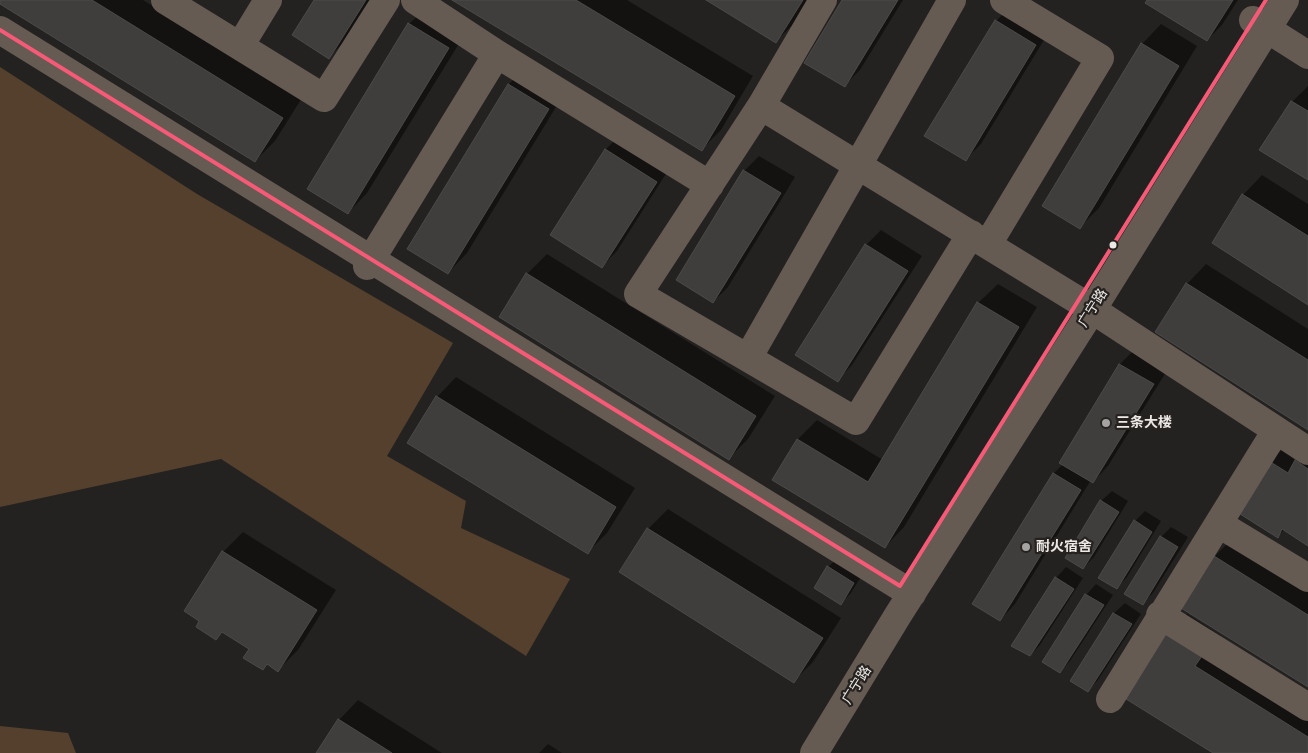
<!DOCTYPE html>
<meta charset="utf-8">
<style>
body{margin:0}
canvas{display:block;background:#242220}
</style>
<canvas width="1308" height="753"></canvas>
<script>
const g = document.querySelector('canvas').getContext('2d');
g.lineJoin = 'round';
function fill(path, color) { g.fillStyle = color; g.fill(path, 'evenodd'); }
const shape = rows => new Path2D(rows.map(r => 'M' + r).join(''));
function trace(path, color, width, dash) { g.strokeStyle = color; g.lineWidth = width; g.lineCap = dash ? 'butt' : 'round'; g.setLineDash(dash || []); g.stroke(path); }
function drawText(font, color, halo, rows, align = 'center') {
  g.font = font + ' Manrope,"Noto Sans SC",sans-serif'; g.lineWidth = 4.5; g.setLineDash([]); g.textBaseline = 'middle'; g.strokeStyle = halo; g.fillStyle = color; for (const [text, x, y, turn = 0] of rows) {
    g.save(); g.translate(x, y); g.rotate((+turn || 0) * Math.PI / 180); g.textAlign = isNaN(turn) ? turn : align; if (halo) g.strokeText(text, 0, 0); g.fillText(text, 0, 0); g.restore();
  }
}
const green = shape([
 [0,67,197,194,453,343,387,456,466,501,461,528,570,579,526,656,221,459,0,507],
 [0,726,68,733,76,753,0,753]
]);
const shadow = shape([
 [0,0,143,0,302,98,275,141,255,161,0,3],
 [316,0,372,0,348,38,329,57],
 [454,0,627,0,753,76,721,130,701,150],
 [709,0,809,0,796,22,776,41],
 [843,0,903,0,860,70,844,86],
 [1148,0,1238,0,1222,25,1207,40],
 [429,5,468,29,367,193,348,213,409,24],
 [1011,6,1050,30,981,144,966,159,996,21],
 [1161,24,1197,46,1099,208,1080,227,1142,44],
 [528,65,567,89,467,253,448,273,408,249,509,84],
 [1308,86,1308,179,1261,149,1292,102],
 [621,134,671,166,617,251,602,266,606,149],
 [759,156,795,177,728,287,713,302,744,171],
 [1262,175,1308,204,1308,304,1243,195],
 [881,230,922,256,852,365,837,380,866,245],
 [547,254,775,396,748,439,729,458,501,317,527,274],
 [1206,264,1308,329,1308,428,1187,284],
 [998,284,1037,307,904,527,885,547,774,479,798,439,817,420,883,460,978,303],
 [1135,349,1168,369,1108,466,1093,482,1091,480,1015,604,1000,620,973,603,1054,473,1063,464,1061,462,1120,364],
 [456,377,635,488,607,533,588,552,437,397],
 [1289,442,1308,449,1308,545,1284,530,1278,536,1270,462],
 [1112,491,1128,501,1094,557,1083,568,1101,501],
 [668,509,841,618,813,662,794,681,621,572,648,529],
 [1145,511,1161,521,1127,577,1116,588,1135,521],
 [1171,527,1188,537,1153,593,1143,603,1161,537],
 [243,532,336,590,298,650,278,670,268,663,263,668,250,649,223,632,216,639,201,621,185,611,223,552],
 [1234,537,1308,583,1308,685,1215,556],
 [839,557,864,572,851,593,841,603,828,567],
 [1066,567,1083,578,1040,645,1030,655,1056,578],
 [1096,584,1113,595,1070,661,1060,671,1043,662,1086,595],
 [1125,603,1141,614,1098,680,1088,690,1072,681,1114,613],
 [1187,614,1221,636,1213,646,1308,705,1308,753,1215,753,1167,633],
 [358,700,442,753,318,753,339,720],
 [548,744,562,753,539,753]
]);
const building = shape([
 [0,0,92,0,283,118,255,162,0,4,0,0],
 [314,0,366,0,329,59,292,35,314,0],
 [452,0,576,0,735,96,702,151,452,0],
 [706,0,803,0,776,43,706,0],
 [842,0,898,0,845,87,804,63,842,0],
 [1147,0,1233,0,1207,41,1145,3,1147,0],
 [995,20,1036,45,966,161,924,136,995,20],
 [408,23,449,48,348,214,307,189,408,23],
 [1141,43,1179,66,1080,229,1042,206,1141,43],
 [508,84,549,109,448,274,407,249,508,84],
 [1291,101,1308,111,1308,180,1259,150,1291,101],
 [605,149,657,182,602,268,550,235,605,149],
 [743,170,781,193,713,303,676,280,743,170],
 [1242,194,1308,236,1308,305,1212,243,1242,194],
 [865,244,908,271,838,382,795,355,865,244],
 [526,273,756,416,729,460,499,317,526,273],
 [1186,283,1308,360,1308,430,1155,332,1186,283],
 [977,302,1019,327,885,548,772,480,797,439,868,482,977,302],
 [1119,364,1154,384,1093,483,1059,463,1119,364],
 [436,396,616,507,588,554,407,443,436,396],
 [1295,460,1308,469,1308,546,1282,529,1278,538,1237,512,1269,461,1288,473,1295,460],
 [1053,473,1081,490,1000,621,972,604,1053,473],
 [1100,500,1119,512,1083,569,1065,558,1100,500],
 [1134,520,1152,532,1117,589,1098,578,1134,520],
 [647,528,823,638,794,683,619,572,647,528],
 [1160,536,1178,547,1143,605,1124,594,1160,536],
 [222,551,317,610,278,672,267,664,263,670,243,658,249,649,222,632,216,640,196,627,199,621,184,611,222,551],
 [1214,556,1308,615,1308,687,1181,608,1214,556],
 [827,566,854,583,841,605,814,588,827,566],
 [1055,577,1074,589,1030,656,1011,646,1055,577],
 [1085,594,1104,605,1060,673,1042,662,1085,594],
 [1113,613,1132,624,1088,692,1070,681,1113,613],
 [1166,633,1202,656,1195,666,1308,737,1308,753,1213,753,1126,699,1166,633],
 [338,719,392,753,316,753,338,719]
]);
const minor = shape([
 [165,0,324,98,386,0],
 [415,0,497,54,710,185],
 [823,0,761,106,638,294,856,421,971,234],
 [1253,20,1308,55],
 [0,30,912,594],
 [240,46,268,0],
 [761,106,1079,301,1308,451],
 [988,244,1100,58,1004,0],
 [367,266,497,54],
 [748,358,952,0],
 [1219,524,1308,578],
 [1160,615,1308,707],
 [1110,699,1275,432],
 [814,753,898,615,1092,310,1285,0]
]);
const bus1 = shape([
 [0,30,900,586,1266,0]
]);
const markers = [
 [1113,245,4.5,"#ebe8e6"],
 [1106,423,5,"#a5a3a1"],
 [1026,547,5,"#a5a3a1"]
];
const streetNames = [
 ["广宁路",1093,308,-58],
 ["广宁路",857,685,-58]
];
const poiNames = [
 ["三条大楼",1116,423],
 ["耐火宿舍",1036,547]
];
fill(green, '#54402d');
fill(shadow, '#0007');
fill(building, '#403e3d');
trace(building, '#4c4a49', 1);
trace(minor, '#655b52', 28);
trace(bus1, '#f75a77', 4);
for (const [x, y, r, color] of markers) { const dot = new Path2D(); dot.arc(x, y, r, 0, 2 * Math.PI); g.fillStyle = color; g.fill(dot); trace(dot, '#25221f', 2); }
drawText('14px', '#ebe8e6', '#25221f', streetNames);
drawText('bold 14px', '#ebe8e6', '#25221f', poiNames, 'left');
</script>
